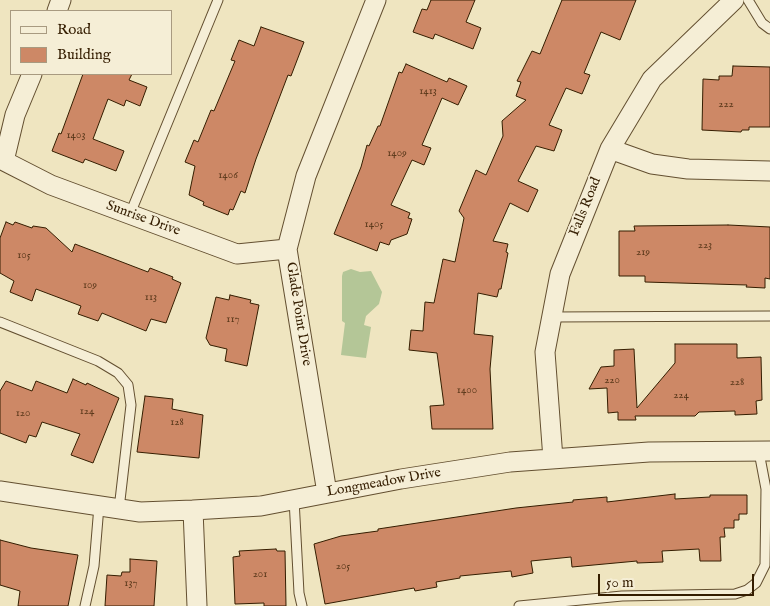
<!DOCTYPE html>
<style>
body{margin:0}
#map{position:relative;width:770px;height:606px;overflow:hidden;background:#efe5c0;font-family:"IM FELL English",serif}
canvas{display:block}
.legend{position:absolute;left:10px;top:10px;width:162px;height:65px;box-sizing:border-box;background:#f5eed6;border:1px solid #a89a80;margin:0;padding:6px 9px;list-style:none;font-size:15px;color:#341d00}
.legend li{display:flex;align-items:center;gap:10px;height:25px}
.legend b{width:25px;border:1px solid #a89a80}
.scale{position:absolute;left:598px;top:574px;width:156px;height:22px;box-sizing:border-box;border:2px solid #341d00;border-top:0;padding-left:6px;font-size:15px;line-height:18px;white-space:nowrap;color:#341d00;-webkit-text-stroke:4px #f5eed6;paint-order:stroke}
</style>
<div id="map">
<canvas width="770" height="606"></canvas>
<ul class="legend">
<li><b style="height:6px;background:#f5eed6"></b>Road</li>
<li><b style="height:14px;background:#cd8866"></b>Building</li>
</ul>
<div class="scale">50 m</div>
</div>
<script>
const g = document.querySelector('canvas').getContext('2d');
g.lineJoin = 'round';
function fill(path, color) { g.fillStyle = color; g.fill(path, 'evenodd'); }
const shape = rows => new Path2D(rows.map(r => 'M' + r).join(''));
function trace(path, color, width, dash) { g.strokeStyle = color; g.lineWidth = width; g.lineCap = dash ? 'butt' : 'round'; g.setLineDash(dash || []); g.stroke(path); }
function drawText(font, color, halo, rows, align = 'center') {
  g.font = font + ' "IM FELL English",serif'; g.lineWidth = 4; g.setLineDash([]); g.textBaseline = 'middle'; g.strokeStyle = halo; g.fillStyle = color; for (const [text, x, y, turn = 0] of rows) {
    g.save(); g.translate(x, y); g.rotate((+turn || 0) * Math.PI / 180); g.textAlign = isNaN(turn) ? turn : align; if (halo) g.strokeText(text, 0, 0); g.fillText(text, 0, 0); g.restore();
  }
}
const green = shape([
 [351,269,360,272,371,271,382,292,379,304,366,316,364,325,371,327,366,358,341,355,345,323,342,321,342,276,343,272]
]);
const building = shape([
 [431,0,475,0,466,22,481,28,473,49,435,34,433,39,413,32,422,9,427,10,431,0],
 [562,0,636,0,620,40,601,32,584,73,590,75,582,94,566,88,549,125,562,130,554,151,536,146,518,181,538,190,528,212,510,203,493,241,508,244,506,252,508,253,501,289,499,289,497,297,478,293,474,334,493,336,490,369,493,429,432,429,430,406,444,405,437,353,409,350,411,330,423,331,425,302,434,303,443,259,455,262,464,218,459,211,476,170,486,175,503,136,502,121,526,100,516,96,521,82,517,81,532,51,540,54,562,0],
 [261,27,304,42,291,76,288,75,256,159,245,193,241,191,233,210,230,209,228,215,203,205,204,202,189,195,195,166,185,162,194,140,198,142,211,110,214,111,235,61,231,60,239,40,254,46,261,27],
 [406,64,447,82,449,78,467,86,458,105,442,98,422,145,431,148,424,165,412,160,391,205,410,213,408,218,412,219,407,234,391,240,389,245,380,242,377,251,334,234,361,167,367,145,369,146,378,126,380,126,399,72,402,73,406,64],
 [733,66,770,67,770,127,749,127,749,130,742,130,741,132,702,130,703,79,719,80,719,76,732,76,733,66],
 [83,74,132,74,129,80,147,87,140,106,126,100,124,106,108,99,93,139,124,151,116,171,85,159,83,163,52,151,59,133,61,134,83,74],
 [6,222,13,225,15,222,32,228,33,226,46,228,72,252,75,244,148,272,150,268,173,277,172,279,181,283,166,323,151,319,146,331,102,313,98,321,78,314,81,306,36,289,32,301,10,292,14,281,0,273,0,238,6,222],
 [728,225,770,227,770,279,765,278,765,288,746,287,747,285,645,282,645,276,619,276,619,231,635,231,634,226,728,225],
 [230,295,251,300,250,303,259,305,247,366,225,361,227,349,210,345,206,338,216,297,229,300,230,295],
 [675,344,737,344,737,358,761,357,762,400,756,401,757,414,735,415,735,411,699,412,695,416,635,416,636,420,618,420,618,412,608,413,607,388,589,389,601,367,614,366,614,350,634,349,637,408,675,363,675,344],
 [73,379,86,385,87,383,119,398,93,463,71,455,80,434,42,422,36,437,29,435,26,443,0,433,0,391,6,381,32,391,36,381,67,393,73,379],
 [145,396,173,399,172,409,203,415,199,458,137,452,145,396],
 [675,494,675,499,710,497,710,495,747,495,747,514,739,514,739,520,734,520,734,528,724,528,725,537,720,537,721,561,700,561,699,549,662,551,663,562,637,563,637,561,572,567,571,557,531,561,533,573,512,577,511,571,460,576,460,578,436,582,437,587,415,591,414,588,325,604,314,544,341,536,378,531,378,529,516,508,573,502,573,500,607,497,607,502,675,494],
 [0,540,31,548,78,555,68,606,18,606,20,591,0,585,0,540],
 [276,549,277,551,285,551,286,606,264,606,264,603,235,604,233,557,240,556,239,551,276,549],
 [130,559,157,561,154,606,105,606,107,575,121,576,122,572,130,572,130,559]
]);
const service = shape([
 [748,0,762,23,770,29],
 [130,214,218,0],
 [552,317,770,316],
 [0,322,98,361,118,373,128,385,131,405,119,509],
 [294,499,299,593,302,606],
 [85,606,94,566,99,506],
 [519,606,622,596,735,594,747,590,756,583,765,565,766,489,759,452]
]);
const minor = shape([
 [57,11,61,0],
 [32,74,15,115,4,161,51,185,237,254,287,249],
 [610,149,652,164,688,169,770,171],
 [553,459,545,352,560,274,610,149,652,79,734,0],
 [0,491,140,512,193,510,261,506,401,479,510,462,649,452,770,451],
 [327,493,287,249,306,176,376,0],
 [193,510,197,606]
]);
const numberNames = [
 ["1413",428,92],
 ["222",726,105],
 ["1403",76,136],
 ["1409",397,154],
 ["1406",228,176],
 ["1405",374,225],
 ["223",705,246],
 ["219",643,253],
 ["105",24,256],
 ["109",90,286],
 ["113",151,298],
 ["117",233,320],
 ["220",612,381],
 ["228",737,383],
 ["1400",467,391],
 ["224",681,396],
 ["124",87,412],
 ["120",23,414],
 ["128",177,423],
 ["205",343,567],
 ["201",260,575],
 ["137",131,584]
];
const streetNames = [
 ["Falls Road",586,207,-68],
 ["Sunrise Drive",143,219,20],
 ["Glade Point Drive",298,314,81],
 ["Longmeadow Drive",384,483,-10]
];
fill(green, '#b4c697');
fill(building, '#cd8866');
trace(building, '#341d00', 1);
trace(service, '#634f30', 11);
trace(minor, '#634f30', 21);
trace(service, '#f5eed6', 9);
trace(minor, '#f5eed6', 19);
drawText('11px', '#5a381a', null, numberNames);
drawText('14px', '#341d00', '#f5eed6', streetNames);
</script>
